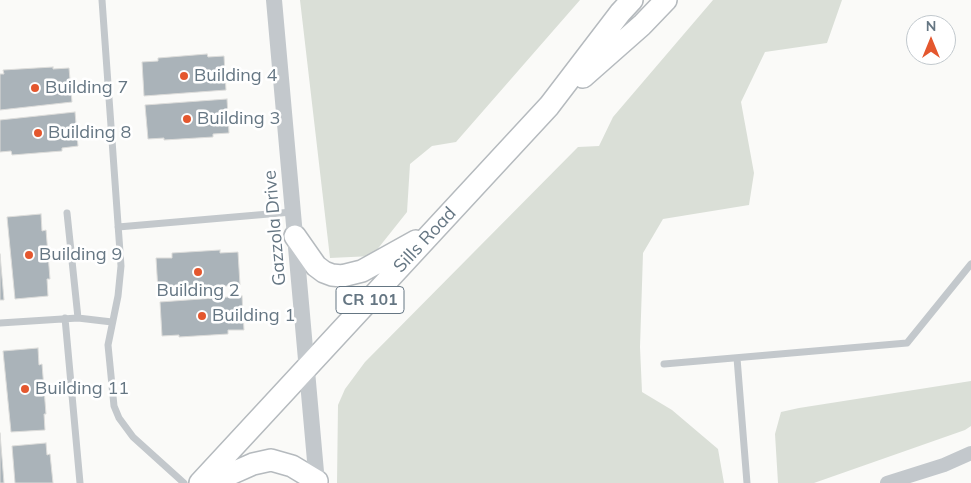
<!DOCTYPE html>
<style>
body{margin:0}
#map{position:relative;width:971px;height:483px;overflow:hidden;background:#fafaf8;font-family:Mulish,sans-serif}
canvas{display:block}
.north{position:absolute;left:906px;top:15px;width:50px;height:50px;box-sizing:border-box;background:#fff;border:1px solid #c1c8cd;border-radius:50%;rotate:0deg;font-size:14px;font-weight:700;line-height:20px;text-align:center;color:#657683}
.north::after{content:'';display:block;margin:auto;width:18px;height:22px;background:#e4572e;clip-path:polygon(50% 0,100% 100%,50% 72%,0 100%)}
</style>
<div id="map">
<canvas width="971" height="483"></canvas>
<div class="north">N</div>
</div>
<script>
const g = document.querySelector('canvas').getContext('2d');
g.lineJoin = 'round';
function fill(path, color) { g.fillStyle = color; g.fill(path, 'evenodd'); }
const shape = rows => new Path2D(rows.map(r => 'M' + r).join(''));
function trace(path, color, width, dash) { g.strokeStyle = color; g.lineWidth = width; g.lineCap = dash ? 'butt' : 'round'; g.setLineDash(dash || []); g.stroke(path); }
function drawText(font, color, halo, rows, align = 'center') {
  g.font = font + ' Mulish,sans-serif'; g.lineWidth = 5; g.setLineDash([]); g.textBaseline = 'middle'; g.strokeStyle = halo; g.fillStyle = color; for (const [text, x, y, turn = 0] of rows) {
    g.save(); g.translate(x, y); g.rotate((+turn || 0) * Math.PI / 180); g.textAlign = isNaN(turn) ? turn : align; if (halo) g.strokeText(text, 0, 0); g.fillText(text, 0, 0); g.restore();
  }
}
const green = shape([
 [300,0,580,0,456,142,432,146,410,164,407,212,372,256,330,258],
 [713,0,842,0,827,43,765,52,741,102,754,173,749,205,663,219,643,253,640,347,642,392,672,410,718,449,724,483,337,483,338,405,345,389,365,362,578,147,599,146,613,117],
 [971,381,971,426,965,430,814,483,778,483,775,434,781,412,799,408]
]);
const building = shape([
 [207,54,208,57,224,56,226,90,144,96,142,62,158,61,158,58,207,54],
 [53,67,53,69,69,68,72,102,0,110,0,74,4,74,3,70,53,67],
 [227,99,229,133,213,134,213,137,164,140,164,138,148,139,145,105,227,99],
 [75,112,78,146,62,148,62,151,12,155,11,151,0,152,0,120,75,112],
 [41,214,42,231,46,230,50,279,47,279,48,296,15,299,7,217,41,214],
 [220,250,220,253,238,252,240,285,158,291,156,258,172,258,172,253,220,250],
 [0,254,4,300,0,300,0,254],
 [242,296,244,330,228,330,228,334,179,337,179,335,162,336,160,302,242,296],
 [38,348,39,365,42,364,46,414,44,414,45,430,11,432,3,351,38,348],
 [0,433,4,483,0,483,0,433],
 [46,443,47,455,50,454,53,483,15,483,12,446,46,443]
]);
const service = shape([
 [102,0,121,266,118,296,108,345,114,406,119,418,133,437,184,483],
 [67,213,78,318],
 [118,227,292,212],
 [65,318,80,483],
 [0,323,78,318,112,322],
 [737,358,747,483],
 [664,364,907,343,971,264]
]);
const minor = shape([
 [887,483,944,465,971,453]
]);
const tertiary = shape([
 [274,0,317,483]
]);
const primary = shape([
 [583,77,642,25,666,0],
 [295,236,316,266,324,272,332,275,342,276,362,271,416,241],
 [200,483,549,106,620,13,632,0],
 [210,483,253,464,271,460,292,466,317,481]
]);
const markers = [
 [184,76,5,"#e4572e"],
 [35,88,5,"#e4572e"],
 [187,119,5,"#e4572e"],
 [38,133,5,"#e4572e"],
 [29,255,5,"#e4572e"],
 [198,272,5,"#e4572e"],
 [202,316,5,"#e4572e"],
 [25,389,5,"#e4572e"]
];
const shields = [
 [370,300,68]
];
const shieldNames = [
 ["CR 101",370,300]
];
const poiNames = [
 ["Building 4",194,76],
 ["Building 7",45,88],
 ["Building 3",197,119],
 ["Building 8",48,133],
 ["Building 9",39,255],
 ["Building 2",198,291,"center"],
 ["Building 1",212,316],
 ["Building 11",35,389]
];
const streetNames = [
 ["Gazzola Drive",275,228,-95],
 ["Sills Road",425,240,-47]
];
fill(green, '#dadfd7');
fill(building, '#aab3b9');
trace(building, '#dcdcda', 1);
trace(primary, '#b5babe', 24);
trace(service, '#c3c8cc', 7);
trace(minor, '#c3c8cc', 14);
trace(tertiary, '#c3c8cc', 16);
trace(primary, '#fff', 21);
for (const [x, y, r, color] of markers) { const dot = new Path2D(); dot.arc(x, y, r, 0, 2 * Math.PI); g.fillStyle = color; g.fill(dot); trace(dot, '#fff', 2); }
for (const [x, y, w] of shields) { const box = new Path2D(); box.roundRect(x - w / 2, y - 13.5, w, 27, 4); g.fillStyle = '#fff'; g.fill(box); trace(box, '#657683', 1); }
drawText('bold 16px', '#657683', null, shieldNames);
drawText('18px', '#657683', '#fff', poiNames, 'left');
drawText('18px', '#657683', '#fff', streetNames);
</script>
